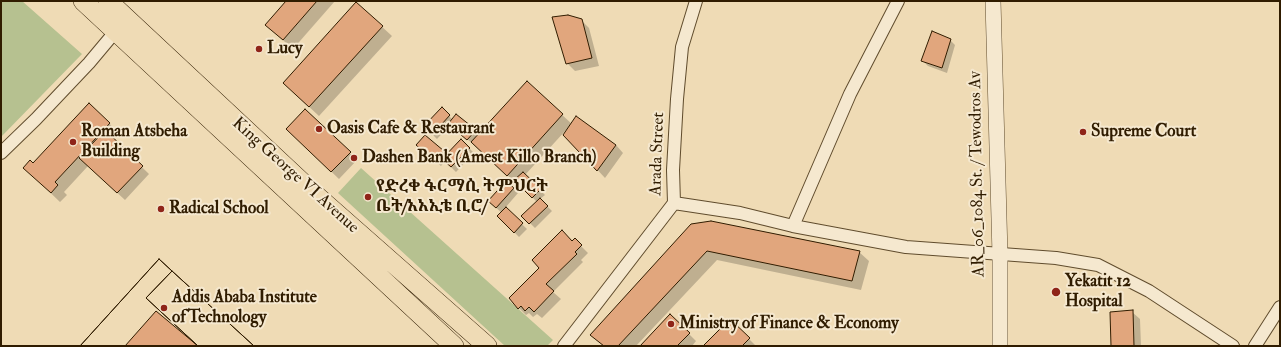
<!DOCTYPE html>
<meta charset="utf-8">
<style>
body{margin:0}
#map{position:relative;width:1281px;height:347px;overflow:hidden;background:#efdbb5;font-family:"IM FELL Double Pica",serif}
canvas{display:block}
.frame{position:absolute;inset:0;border:2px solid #301c00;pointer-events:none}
</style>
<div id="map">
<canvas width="1281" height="347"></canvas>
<div class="frame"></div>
</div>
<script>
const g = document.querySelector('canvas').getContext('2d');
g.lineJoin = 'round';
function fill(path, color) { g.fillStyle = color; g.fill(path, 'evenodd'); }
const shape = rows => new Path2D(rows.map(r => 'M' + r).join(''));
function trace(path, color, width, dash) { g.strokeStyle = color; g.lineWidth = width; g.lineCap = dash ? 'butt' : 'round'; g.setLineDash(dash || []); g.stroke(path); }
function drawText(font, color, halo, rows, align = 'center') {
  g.font = font + ' "IM FELL Double Pica","Noto Serif Ethiopic",serif'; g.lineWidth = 4; g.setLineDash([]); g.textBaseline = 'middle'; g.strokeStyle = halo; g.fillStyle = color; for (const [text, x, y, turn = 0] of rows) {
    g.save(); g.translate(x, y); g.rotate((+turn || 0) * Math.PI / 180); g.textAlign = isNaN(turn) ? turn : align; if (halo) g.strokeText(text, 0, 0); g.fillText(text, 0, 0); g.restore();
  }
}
const green = shape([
 [1,1,22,1,82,54,1,137],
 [361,168,553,340,547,346,505,346,338,193]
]);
const shadow = shape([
 [288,1,335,1,293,49,276,34],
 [356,3,392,36,319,116,293,92],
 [581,20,589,28,599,66,575,71,567,63],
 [950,40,955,45,947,73,928,66,923,61],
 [527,83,572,124,616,145,623,153,605,178,565,135,567,131,566,130,525,175,545,195,540,199,552,211,535,228,523,216,537,202,518,183,517,184,473,144,450,125,437,139,425,127,442,109,453,120,475,131,479,135],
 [90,105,119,133,113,139,149,174,125,200,88,166,64,192,67,195,60,202,34,177,33,165],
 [305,110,357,160,339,179,287,129],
 [425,136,447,155,461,140,474,153,456,172,445,161,441,166,422,150],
 [513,188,518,193,505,208,527,229,519,237,498,216,502,213,494,206],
 [691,225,859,252,869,261,861,290,717,260,636,346,603,346,592,335],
 [575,240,588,253,581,260,583,262,553,292,561,299,542,318,537,314,533,317,529,313,526,315,519,308],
 [1132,312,1140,319,1141,346,1112,346],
 [730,320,756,346,705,346],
 [689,334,696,341,692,346,642,346]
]);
const building = shape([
 [286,1,317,1,283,40,265,25,286,1],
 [356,2,383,26,309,107,283,83,356,2],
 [568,15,582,19,592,58,566,64,552,17,568,15],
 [932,31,951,39,942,68,921,61,932,31],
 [527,81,563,114,507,176,471,142,527,81],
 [89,103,110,123,55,182,58,185,51,193,23,168,30,160,33,163,89,103],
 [442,107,450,115,432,135,423,127,442,107],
 [305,109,351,152,331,172,286,129,305,109],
 [456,114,476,130,467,140,448,124,456,114],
 [576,116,616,145,597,171,563,135,576,116],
 [105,130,143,166,117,193,79,158,105,130],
 [425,135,444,151,435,162,416,145,425,135],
 [461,139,470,148,451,167,442,159,461,139],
 [523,172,541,189,532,198,514,180,523,172],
 [506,181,514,188,496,208,488,201,506,181],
 [540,198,548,206,529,224,521,216,540,198],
 [506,207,523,223,514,233,497,216,506,207],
 [711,221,860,251,852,281,707,251,618,346,604,346,590,335,691,224,711,221],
 [562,230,572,241,575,238,582,245,575,252,577,254,546,284,554,291,534,312,529,307,525,311,521,306,518,309,509,298,539,268,532,260,562,230],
 [159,259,172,271,146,298,198,346,156,311,125,346,80,346,159,259],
 [159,259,172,271,254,346,80,346,159,259],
 [172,271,254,346,198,346,146,298,172,271],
 [1133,310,1134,346,1111,346,1110,312,1133,310],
 [670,314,690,333,677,346,640,346,670,314],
 [730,319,750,338,742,346,703,346,730,319]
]);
const minor = shape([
 [1,153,36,119,89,63,115,32,118,26],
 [674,203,740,213,793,226,906,247,1056,258,1098,265,1149,291,1233,346],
 [793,226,850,94,898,1],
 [564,346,674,203,673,170,677,99,682,47,696,1],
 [1255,346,1280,307]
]);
const tertiary = shape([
 [993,1,1000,255,1000,346]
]);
const primary = shape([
 [83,1,454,346],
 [108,1,319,198,487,346]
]);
const markers = [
 [259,49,4,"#8f2418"],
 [319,129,4,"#8f2418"],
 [1083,132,4,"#8f2418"],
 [73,142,4,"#8f2418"],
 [354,158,4,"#8f2418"],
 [368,197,4,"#8f2418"],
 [161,209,4,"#8f2418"],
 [1056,292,5,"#8f2418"],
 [164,308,4,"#8f2418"],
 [671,324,4,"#8f2418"]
];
const poiNames = [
 ["Lucy",267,49],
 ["Oasis Cafe & Restaurant",327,129],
 ["Roman Atsbeha",81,132],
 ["Building",81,152],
 ["Supreme Court",1091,132],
 ["Dashen Bank (Amest Killo Branch)",362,158],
 ["የድረቀ ፋርማሲ ትምህርት",376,187],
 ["ቤት/አአኢቴ ቢሮ/",376,207],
 ["Radical School",169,209],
 ["Yekatit 12",1065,282],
 ["Hospital",1065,302],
 ["Addis Ababa Institute",172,298],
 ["ofTechnology",172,318],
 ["Ministry of Finance & Economy",679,324]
];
const streetNames = [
 ["Arada Street",658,154,-88],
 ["AR_06_1084 St. / Tewodros Av",978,174,-91],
 ["King George VI Avenue",295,176,42]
];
fill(green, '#b6c190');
fill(shadow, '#0003');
fill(building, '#e1a67d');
trace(building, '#301c00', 1);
trace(minor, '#604c2d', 14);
trace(tertiary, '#604c2d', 16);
trace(primary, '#301c00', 20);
trace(minor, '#f5e8cf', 12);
trace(tertiary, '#f5e8cf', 15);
trace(primary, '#efdbb5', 19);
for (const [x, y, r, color] of markers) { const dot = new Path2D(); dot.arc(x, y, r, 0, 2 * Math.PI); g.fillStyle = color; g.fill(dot); trace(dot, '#f5e8cf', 1.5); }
drawText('bold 17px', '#301c00', '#f5e8cf', poiNames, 'left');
drawText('17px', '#301c00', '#f5e8cf', streetNames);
</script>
